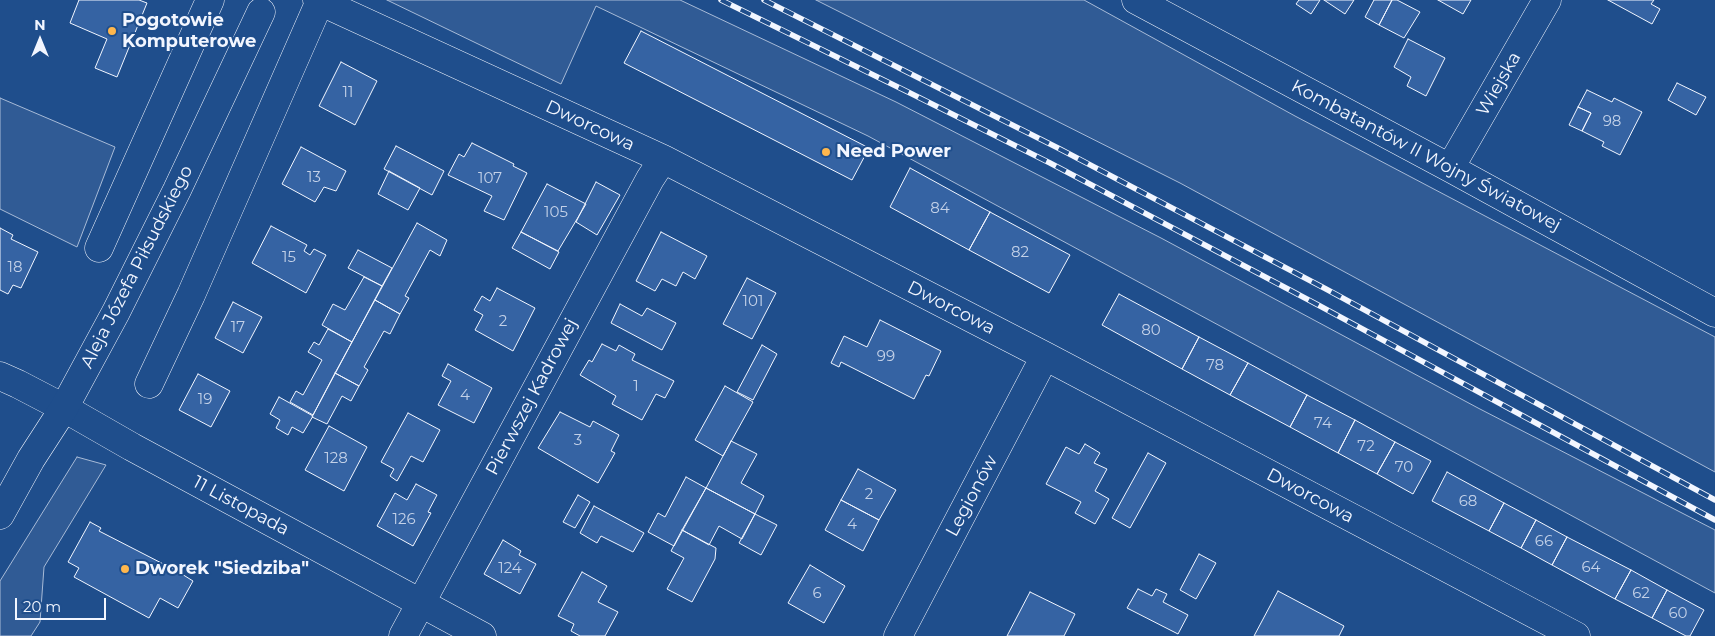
<!DOCTYPE html>
<meta charset="utf-8">
<style>
body{margin:0}
#map{position:relative;width:1715px;height:636px;overflow:hidden;background:#1f4e8c;font-family:Montserrat,sans-serif}
canvas{display:block}
.north{position:absolute;left:15px;top:15px;width:50px;height:50px;-webkit-text-stroke:4px #1f4e8c;paint-order:stroke;rotate:0deg;font-size:14px;font-weight:700;line-height:20px;text-align:center;color:#f2f6ff}
.north::after{content:'';display:block;margin:auto;width:18px;height:22px;background:#f2f6ff;clip-path:polygon(50% 0,100% 100%,50% 72%,0 100%)}
.scale{position:absolute;left:15px;top:598px;width:91px;height:22px;box-sizing:border-box;border:2px solid #f2f6ff;border-top:0;padding-left:6px;font-size:15px;line-height:18px;white-space:nowrap;color:#f2f6ff;-webkit-text-stroke:4px #1f4e8c;paint-order:stroke}
</style>
<div id="map">
<canvas width="1715" height="636"></canvas>
<div class="north">N</div>
<div class="scale">20 m</div>
</div>
<script>
const g = document.querySelector('canvas').getContext('2d');
g.lineJoin = 'round';
function fill(path, color) { g.fillStyle = color; g.fill(path, 'evenodd'); }
const shape = rows => new Path2D(rows.map(r => 'M' + r).join(''));
function trace(path, color, width, dash) { g.strokeStyle = color; g.lineWidth = width; g.lineCap = dash ? 'butt' : 'round'; g.setLineDash(dash || []); g.stroke(path); }
function drawText(font, color, halo, rows, align = 'center') {
  g.font = font + ' Montserrat,sans-serif'; g.lineWidth = 4; g.setLineDash([]); g.textBaseline = 'middle'; g.strokeStyle = halo; g.fillStyle = color; for (const [text, x, y, turn = 0] of rows) {
    g.save(); g.translate(x, y); g.rotate((+turn || 0) * Math.PI / 180); g.textAlign = isNaN(turn) ? turn : align; if (halo) g.strokeText(text, 0, 0); g.fillText(text, 0, 0); g.restore();
  }
}
const built = shape([
 [387,0,680,0,896,102,1005,158,1161,238,1478,408,1715,530,1715,593,868,136,596,6,561,84,387,0],
 [816,0,1084,0,1295,116,1715,337,1715,472,1180,183,816,0],
 [0,98,115,147,77,247,0,209,0,98],
 [77,457,106,465,44,567,40,622,31,636,0,636,0,581,77,457]
]);
const building = shape([
 [79,0,139,0,147,3,117,77,95,68,107,39,70,23,79,0],
 [1299,0,1320,0,1311,14,1296,4,1299,0],
 [1324,0,1354,0,1345,14,1324,0],
 [1374,0,1392,0,1379,25,1365,17,1374,0],
 [1392,0,1397,0,1420,12,1404,38,1379,25,1392,0],
 [1438,0,1471,0,1463,14,1438,0],
 [1608,0,1654,0,1651,4,1660,9,1652,24,1608,0],
 [641,31,869,148,852,180,624,63,641,31],
 [1408,39,1445,58,1426,96,1407,86,1411,77,1394,67,1408,39],
 [341,62,377,81,355,125,319,106,341,62],
 [1677,83,1706,97,1696,115,1668,100,1677,83],
 [1587,90,1612,102,1614,98,1642,112,1620,155,1602,146,1604,142,1582,131,1591,113,1578,107,1587,90],
 [1578,107,1591,113,1582,131,1569,125,1578,107],
 [472,143,514,164,513,166,527,173,504,220,484,211,492,196,448,175,459,154,464,157,472,143],
 [396,146,444,171,432,195,384,169,396,146],
 [301,147,346,171,336,191,324,187,315,202,282,184,301,147],
 [910,168,990,212,969,250,890,207,910,168],
 [389,171,420,188,408,210,378,194,389,171],
 [596,182,620,195,597,235,576,222,596,182],
 [547,184,586,204,558,251,521,232,547,184],
 [990,212,1070,255,1049,293,969,250,990,212],
 [417,223,447,240,440,256,430,250,405,296,409,298,400,314,375,300,417,223],
 [271,226,307,245,304,251,310,255,314,249,326,255,306,293,252,263,271,226],
 [0,228,13,235,11,239,38,252,21,288,13,285,8,294,0,290,0,228],
 [521,232,559,252,550,269,512,248,521,232],
 [661,232,707,256,695,279,683,272,676,286,662,279,655,291,636,281,661,232],
 [358,250,392,268,382,286,348,268,358,250],
 [364,277,382,286,352,342,322,325,333,304,345,310,364,277],
 [747,278,776,293,752,339,723,324,747,278],
 [497,288,535,308,513,351,475,330,483,315,474,310,482,296,490,301,497,288],
 [1119,294,1199,337,1182,369,1102,325,1119,294],
 [375,300,400,314,390,334,384,331,364,367,368,370,359,386,335,373,375,300],
 [233,302,262,317,243,353,215,338,233,302],
 [620,304,642,316,647,308,676,323,662,350,611,323,620,304],
 [880,320,941,351,929,376,926,375,914,399,841,362,839,367,831,363,844,336,867,347,880,320],
 [328,329,352,342,313,415,290,402,296,391,303,395,322,360,308,352,314,342,319,345,328,329],
 [1199,337,1248,363,1230,395,1182,369,1199,337],
 [602,344,616,351,619,345,635,354,632,360,674,381,665,398,656,394,642,420,612,404,616,396,580,375,589,360,592,362,602,344],
 [762,345,777,354,753,400,737,392,762,345],
 [1248,363,1307,395,1290,427,1230,395,1248,363],
 [448,364,492,388,474,423,438,405,451,381,442,376,448,364],
 [335,373,359,386,351,401,342,396,327,424,312,417,335,373],
 [198,374,230,391,211,427,179,410,198,374],
 [725,386,753,402,723,456,695,440,725,386],
 [1307,395,1355,420,1338,453,1290,427,1307,395],
 [279,397,313,416,303,433,292,427,288,435,276,428,280,420,270,414,279,397],
 [560,412,590,427,593,421,619,435,611,451,615,453,598,483,538,448,560,412],
 [408,413,440,430,423,462,411,456,397,481,390,476,394,469,381,462,408,413],
 [1355,420,1395,442,1377,474,1338,453,1355,420],
 [329,426,367,447,344,491,305,470,329,426],
 [731,441,757,454,741,483,764,496,755,514,706,488,731,441],
 [1395,442,1431,461,1413,494,1377,474,1395,442],
 [1085,444,1100,453,1094,463,1107,469,1095,491,1109,499,1095,524,1075,513,1081,502,1046,484,1066,447,1079,454,1085,444],
 [1148,453,1166,463,1130,528,1112,518,1148,453],
 [858,469,896,490,879,520,841,500,858,469],
 [1447,472,1504,503,1489,531,1432,501,1447,472],
 [686,477,706,488,674,546,648,532,658,513,665,517,686,477],
 [416,484,437,495,428,512,431,513,413,546,377,526,395,493,407,500,416,484],
 [706,488,755,514,742,539,719,526,709,545,682,530,706,488],
 [578,495,590,502,575,528,563,522,578,495],
 [841,500,879,520,863,551,825,530,841,500],
 [1504,503,1536,520,1521,548,1489,531,1504,503],
 [594,506,644,533,633,552,601,536,597,543,580,533,594,506],
 [755,514,777,525,761,555,739,543,755,514],
 [1536,520,1567,537,1552,565,1521,548,1536,520],
 [90,522,101,528,99,531,177,571,193,581,178,608,160,598,149,618,74,577,79,568,68,562,90,522],
 [682,530,716,548,715,559,692,602,667,589,684,558,671,551,682,530],
 [1567,537,1631,570,1615,599,1552,565,1567,537],
 [503,540,521,551,519,555,536,564,520,594,484,574,503,540],
 [1199,554,1216,563,1196,599,1180,590,1199,554],
 [810,565,845,586,824,623,788,603,810,565],
 [1631,570,1667,590,1652,618,1615,599,1631,570],
 [582,572,607,586,598,602,618,612,605,636,580,636,571,631,574,624,558,616,582,572],
 [1138,589,1152,596,1156,589,1167,594,1163,602,1188,615,1178,634,1127,608,1138,589],
 [1667,590,1704,610,1690,636,1686,636,1652,618,1667,590],
 [1278,591,1344,626,1339,636,1254,636,1278,591],
 [1030,592,1075,614,1064,636,1007,636,1030,592]
]);
const street = shape([
 [317,0,663,159,1045,356,1576,636],
 [1136,0,1450,168,1715,313],
 [1450,168,1547,0],
 [99,248,210,0],
 [0,376,18,384,64,408,132,447,482,636],
 [149,384,191,295,320,1],
 [403,636,650,179,663,159],
 [898,636,1045,356]
]);
const secondary = shape([
 [0,515,31,459,64,408,116,312,177,190,261,12]
]);
const rail = shape([
 [721,0,910,93,1050,163,1320,306,1715,520],
 [764,0,1058,148,1326,289,1715,500]
]);
const markers = [
 [112,31,5,"#ffb74d"],
 [826,152,5,"#ffb74d"],
 [125,569,5,"#ffb74d"]
];
const numberNames = [
 ["11",348,93],
 ["98",1612,122],
 ["13",314,178],
 ["107",490,179],
 ["84",940,209],
 ["105",556,213],
 ["82",1020,253],
 ["15",289,258],
 ["18",15,268],
 ["101",753,302],
 ["2",503,322],
 ["17",238,328],
 ["80",1151,331],
 ["99",886,357],
 ["78",1215,366],
 ["1",636,387],
 ["4",465,396],
 ["19",205,400],
 ["74",1323,424],
 ["3",578,441],
 ["72",1366,447],
 ["128",336,459],
 ["70",1404,468],
 ["2",869,495],
 ["68",1468,502],
 ["126",404,520],
 ["4",852,525],
 ["66",1544,542],
 ["64",1591,568],
 ["124",510,569],
 ["6",817,594],
 ["62",1641,594],
 ["60",1678,614]
];
const poiNames = [
 ["Pogotowie",122,21],
 ["Komputerowe",122,42],
 ["Need Power",836,152],
 ["Dworek \"Siedziba\"",135,569]
];
const streetNames = [
 ["Wiejska",1499,84,-60],
 ["Dworcowa",590,126,25],
 ["Kombatantów II Wojny Światowej",1426,156,28],
 ["Aleja Józefa Piłsudskiego",137,267,-63],
 ["Dworcowa",951,308,27],
 ["Pierwszej Kadrowej",532,397,-62],
 ["Legionów",972,496,-62],
 ["Dworcowa",1310,496,28],
 ["11 Listopada",241,506,28]
];
fill(built, '#305b95');
trace(built, '#a8bbd7', 1);
fill(building, '#3563a3');
trace(building, '#f2f6ff', 1);
trace(street, '#f2f6ff', 29);
trace(secondary, '#f2f6ff', 29);
trace(street, '#1f4e8c', 28);
trace(secondary, '#1f4e8c', 28);
trace(rail, '#f2f6ff', 5.5);
trace(rail, '#1f4e8c', 4, [11]);
for (const [x, y, r, color] of markers) { const dot = new Path2D(); dot.arc(x, y, r, 0, 2 * Math.PI); g.fillStyle = color; g.fill(dot); trace(dot, '#1f4e8c', 2); }
drawText('15px', '#c3d1e8', null, numberNames);
drawText('bold 18px', '#f2f6ff', '#1f4e8c', poiNames, 'left');
drawText('18px', '#f2f6ff', '#1f4e8c', streetNames);
</script>
